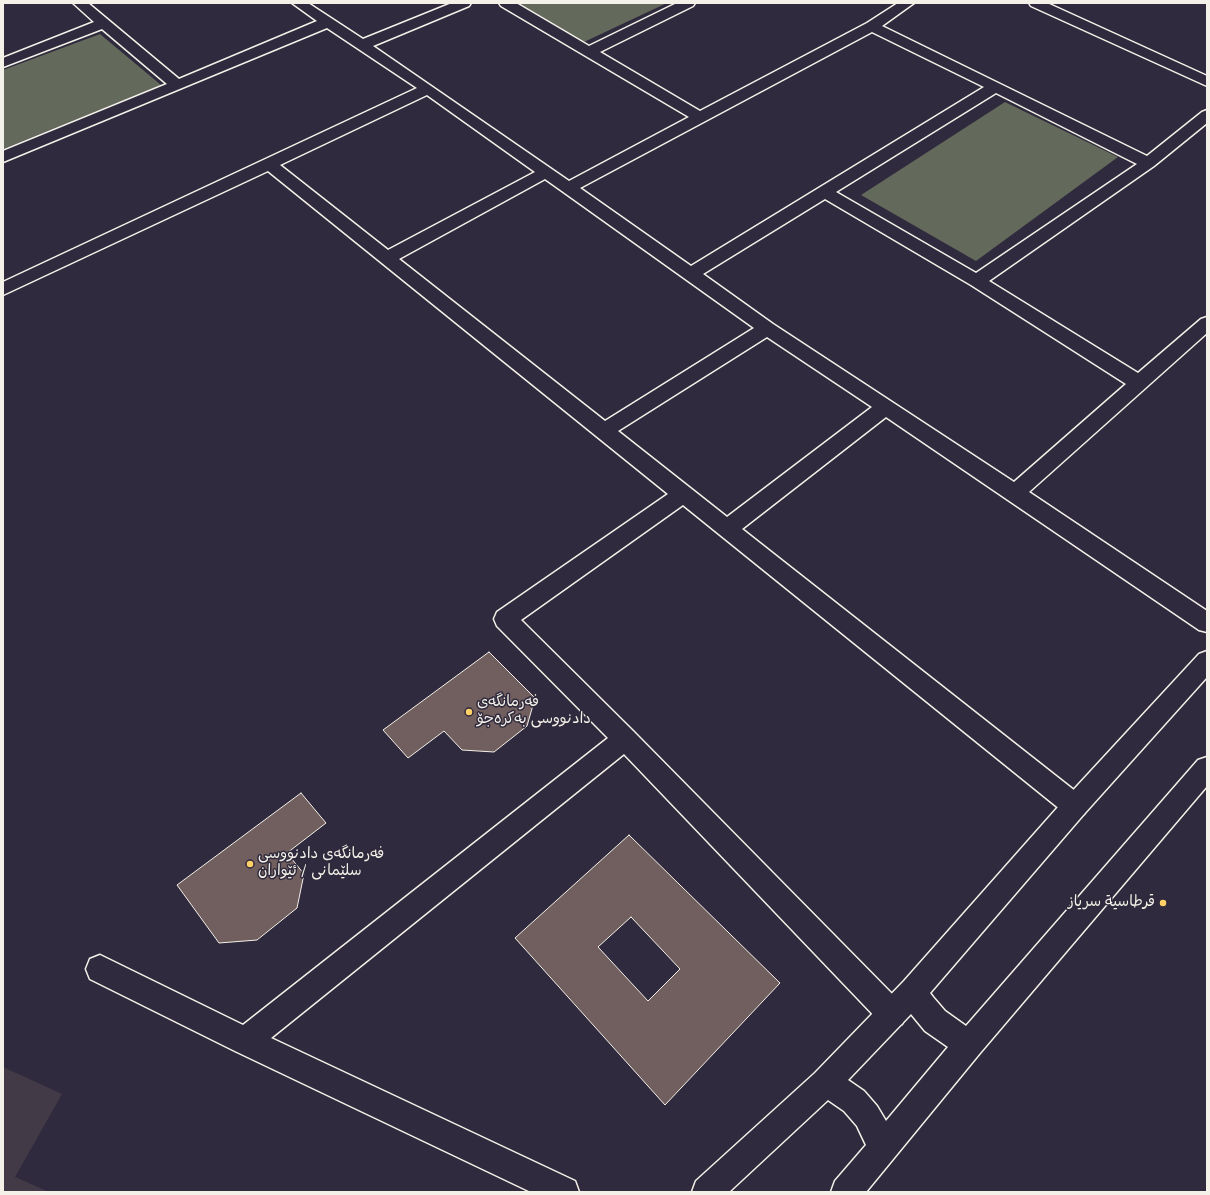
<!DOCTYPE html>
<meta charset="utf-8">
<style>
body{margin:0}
#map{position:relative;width:1210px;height:1195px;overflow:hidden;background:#2f2a3d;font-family:Mynerve,sans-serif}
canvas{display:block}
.frame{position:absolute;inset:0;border:4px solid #f4f1e8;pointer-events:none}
</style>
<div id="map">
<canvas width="1210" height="1195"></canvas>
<div class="frame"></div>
</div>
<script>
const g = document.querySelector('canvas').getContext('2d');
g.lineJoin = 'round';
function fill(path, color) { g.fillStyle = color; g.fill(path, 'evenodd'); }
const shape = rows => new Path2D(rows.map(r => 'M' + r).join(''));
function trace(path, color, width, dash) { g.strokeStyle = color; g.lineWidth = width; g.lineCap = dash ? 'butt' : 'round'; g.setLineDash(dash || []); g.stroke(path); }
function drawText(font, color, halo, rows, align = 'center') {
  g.font = font + ' Mynerve,"Playpen Sans Arabic",sans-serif'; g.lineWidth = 3; g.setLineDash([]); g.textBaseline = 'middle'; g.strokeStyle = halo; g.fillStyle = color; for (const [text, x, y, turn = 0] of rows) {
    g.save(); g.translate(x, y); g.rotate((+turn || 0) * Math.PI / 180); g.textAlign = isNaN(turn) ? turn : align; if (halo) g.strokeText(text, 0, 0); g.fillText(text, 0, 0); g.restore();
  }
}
const built = shape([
 [3,1067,62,1094,15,1177,49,1192,3,1192]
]);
const green = shape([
 [518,3,667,3,584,42],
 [100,34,161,85,3,149,3,70],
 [1005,102,1118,157,976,261,861,195]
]);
const building = shape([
 [489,652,535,698,527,726,494,752,462,750,444,731,408,758,383,730,489,652],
 [301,793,326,823,287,853,304,874,297,908,257,940,219,943,177,885,301,793],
 [629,835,780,983,665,1105,515,938,629,835],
 [631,917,680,969,648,1001,598,947,631,917]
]);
const minor = shape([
 [73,3,88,3,179,79,317,21,292,3,308,3,363,39,452,3,471,3,469,6,373,46,569,181,689,117,501,6,499,3,516,3,589,46,677,3,695,3,693,6,600,52,700,111,867,23,898,3,914,3,882,26,1147,156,1202,112,1207,110,1207,123,1154,166,989,281,1138,373,1201,319,1207,317,1207,333,1029,492,1207,611,1207,632,1199,630,886,417,742,529,1084,798,1087,806,1084,814,1075,818,1066,814,683,505,521,620,633,731,902,1004,906,1014,902,1024,892,1028,882,1024,624,754,271,1038,575,1181,579,1192,531,1192,235,1051,90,979,86,969,90,959,100,955,243,1025,608,738,497,626,494,619,497,612,668,494,268,171,3,295,3,282,417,88,327,28,3,162,3,151,167,84,102,29,3,67,3,58,94,22,73,3],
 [872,32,984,87,691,266,580,188,872,32],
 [996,93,1137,164,976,273,836,192,996,93],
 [427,95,535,172,388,250,280,165,427,95],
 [545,179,562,191,754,328,605,421,399,259,545,179],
 [825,199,971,285,1126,384,1014,482,773,324,703,274,825,199],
 [767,337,872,407,727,517,618,431,767,337],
 [1029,3,1047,3,1207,76,1207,86,1031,6,1029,3]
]);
const major = shape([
 [1207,651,1207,677,1084,814,930,993,933,997,945,1011,966,1026,1198,760,1207,757,1207,786,980,1053,866,1192,831,1192,835,1181,866,1145,857,1126,844,1111,828,1100,729,1192,692,1192,696,1181,815,1073,904,981,1066,798,1199,654,1207,651],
 [911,1014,925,1031,948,1047,886,1121,877,1106,864,1091,848,1080,911,1014]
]);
const markers = [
 [469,712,4,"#ffd166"],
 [250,864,4,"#ffd166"],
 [1163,903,4,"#ffd166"]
];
const poiNames = [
 ["فەرمانگەی",477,703],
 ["دادنووسی بەکرەجۆ",477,720],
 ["فەرمانگەی دادنووسی",258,855],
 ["سلێمانی / ئێواران",258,872],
 ["قرطاسية سرياز",1155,903,"right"]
];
fill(built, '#433a47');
fill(green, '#63695b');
fill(building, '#715e5e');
trace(building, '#f4f1e8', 1);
trace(minor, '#f4f1e8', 3);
trace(major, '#f4f1e8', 3);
fill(minor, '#2f2a3d');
fill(major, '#2f2a3d');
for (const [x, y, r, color] of markers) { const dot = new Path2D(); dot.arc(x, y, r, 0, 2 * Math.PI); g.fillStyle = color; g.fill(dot); trace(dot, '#2f2a3d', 1.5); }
drawText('15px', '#f4f1e8', '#2f2a3d', poiNames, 'left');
</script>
